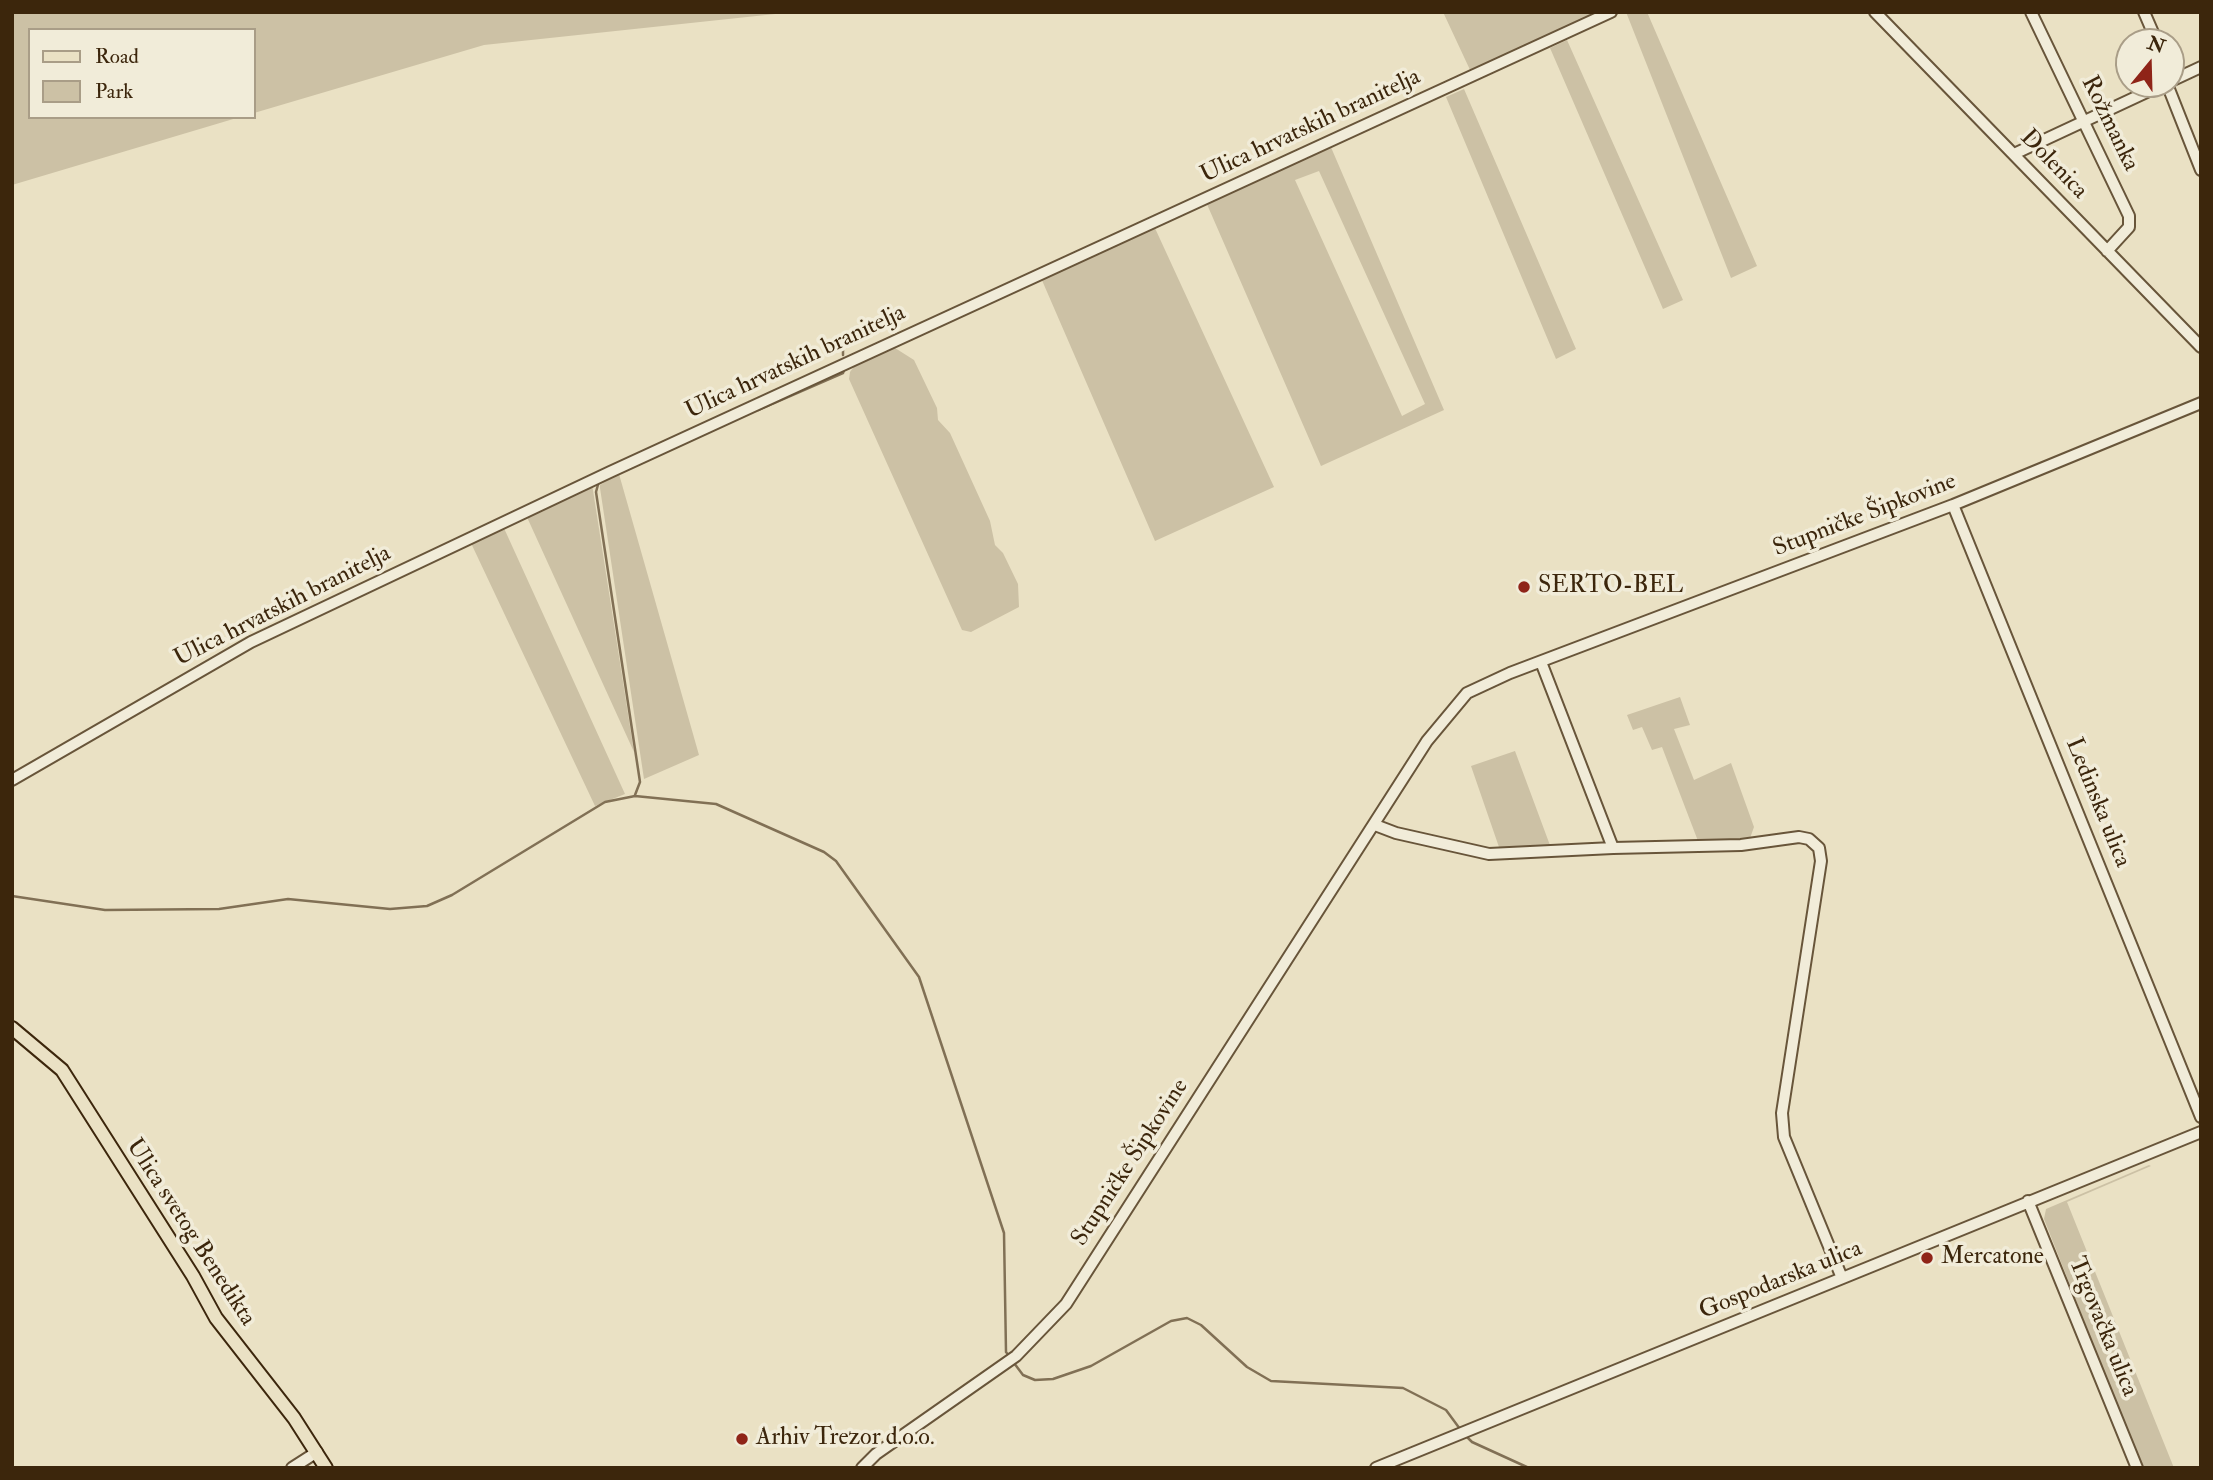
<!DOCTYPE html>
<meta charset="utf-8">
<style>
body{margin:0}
#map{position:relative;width:2213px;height:1480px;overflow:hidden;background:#eae1c4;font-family:"IM FELL Double Pica",serif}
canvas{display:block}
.frame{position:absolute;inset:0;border:14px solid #3c260c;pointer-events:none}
.legend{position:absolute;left:28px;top:28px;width:228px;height:91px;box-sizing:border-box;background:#f1ecd9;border:2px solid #a99d87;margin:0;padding:9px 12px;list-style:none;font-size:21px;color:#3c260c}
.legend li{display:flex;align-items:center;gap:14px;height:35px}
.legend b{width:35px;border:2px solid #a99d87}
.north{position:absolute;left:2115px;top:28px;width:70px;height:70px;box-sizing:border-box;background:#f1ecd9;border:2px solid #a99d87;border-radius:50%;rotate:19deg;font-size:19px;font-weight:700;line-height:28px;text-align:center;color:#3c260c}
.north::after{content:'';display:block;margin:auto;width:24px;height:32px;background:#8f2418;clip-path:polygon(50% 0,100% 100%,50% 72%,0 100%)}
</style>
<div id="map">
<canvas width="2213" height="1480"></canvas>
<div class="frame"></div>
<ul class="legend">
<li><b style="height:9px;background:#eae1c4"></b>Road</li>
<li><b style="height:19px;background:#ccc1a5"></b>Park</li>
</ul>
<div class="north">N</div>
</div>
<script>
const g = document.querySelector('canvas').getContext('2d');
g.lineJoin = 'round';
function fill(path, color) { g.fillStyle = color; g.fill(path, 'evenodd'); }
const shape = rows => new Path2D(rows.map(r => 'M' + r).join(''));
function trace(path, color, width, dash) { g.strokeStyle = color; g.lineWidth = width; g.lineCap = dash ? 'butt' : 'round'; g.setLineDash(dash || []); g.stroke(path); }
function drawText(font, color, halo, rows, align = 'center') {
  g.font = font + ' "IM FELL Double Pica",serif'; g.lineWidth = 7; g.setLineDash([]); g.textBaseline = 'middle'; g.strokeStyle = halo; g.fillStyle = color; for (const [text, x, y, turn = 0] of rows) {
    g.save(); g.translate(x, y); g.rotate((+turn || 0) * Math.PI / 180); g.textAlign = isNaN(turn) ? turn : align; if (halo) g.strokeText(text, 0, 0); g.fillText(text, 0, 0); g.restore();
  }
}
const green = shape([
 [12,12,794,12,484,45,254,113,254,30,30,30,30,117,240,117,12,185],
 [1443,12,1597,12,1471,72],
 [1626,12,1647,12,1757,266,1731,278],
 [1567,40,1683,300,1663,309,1550,48],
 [1464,89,1576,349,1556,359,1446,97],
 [1330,145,1444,410,1321,466,1206,202],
 [1319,171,1425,404,1402,416,1295,180],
 [1154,226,1274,487,1155,541,1041,278],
 [895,348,914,360,937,408,938,420,950,433,990,521,995,545,1003,553,1018,584,1019,607,971,632,962,630,849,379,850,372,856,364],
 [619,474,699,755,644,779,600,488,600,485],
 [592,484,634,752,526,515],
 [503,526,625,794,595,806,470,541],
 [1680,697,1690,725,1674,729,1694,780,1731,763,1754,827,1749,841,1698,841,1662,747,1652,750,1642,727,1633,730,1627,715],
 [1515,751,1551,848,1500,850,1471,766],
 [2149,1165,2151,1166,2067,1202,2174,1468,2142,1468,2044,1219,2046,1209]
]);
const stream = shape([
 [843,350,843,355],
 [758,410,843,373,845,368],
 [599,481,596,492,640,782,635,795],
 [12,896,105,910,219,909,288,899,390,909,427,906,452,895,605,802,635,796,716,804,824,852,836,861,919,977,1004,1233,1006,1352,1010,1357],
 [1014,1363,1023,1375,1035,1380,1053,1379,1091,1366,1171,1321,1187,1318,1201,1325,1247,1367,1271,1381,1403,1388,1446,1410,1460,1429],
 [1466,1436,1472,1442,1529,1468]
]);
const minor = shape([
 [1875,12,2201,347],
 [2031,12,2129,216,2129,227,2107,251],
 [2144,12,2157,42],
 [2171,81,2201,67],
 [2167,84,2201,170],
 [2014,154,2164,84],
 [1953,505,2201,1117],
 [12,780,251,642,610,472,1611,12],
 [1375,825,1396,833,1489,854,1613,848,1541,662],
 [1613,848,1741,845,1799,837,1809,839,1819,848,1821,861,1782,1113,1784,1137,1842,1278],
 [2028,1201,2137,1468],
 [292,1468,317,1452],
 [862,1468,876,1454,1016,1356,1066,1304,1427,741,1467,693,1510,673,1953,505,2201,403],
 [1376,1468,2201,1132]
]);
const major = shape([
 [12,1028,62,1070,193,1276,216,1318,294,1418,326,1468]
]);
const markers = [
 [1524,587,7,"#8f2418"],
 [1927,1258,7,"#8f2418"],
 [742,1439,7,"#8f2418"]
];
const streetNames = [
 ["Rožmanka",2109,124,64],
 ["Ulica hrvatskih branitelja",1311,127,-25],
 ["Dolenica",2053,165,46],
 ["Ulica hrvatskih branitelja",796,363,-25],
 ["Stupničke Šipkovine",1865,516,-21],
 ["Ulica hrvatskih branitelja",283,607,-27],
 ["Ledinska ulica",2097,803,68],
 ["Stupničke Šipkovine",1131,1163,-57],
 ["Ulica svetog Benedikta",190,1233,57],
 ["Gospodarska ulica",1781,1281,-22],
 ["Trgovačka ulica",2102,1327,68]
];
const poiNames = [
 ["SERTO-BEL",1538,587],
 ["Mercatone",1941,1258],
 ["Arhiv Trezor d.o.o.",756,1439]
];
fill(green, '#ccc1a5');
trace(stream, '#817055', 2.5);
trace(minor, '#68553a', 14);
trace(major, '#3c260c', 16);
trace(minor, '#f1ecd9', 10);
trace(major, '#eae1c4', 12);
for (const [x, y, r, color] of markers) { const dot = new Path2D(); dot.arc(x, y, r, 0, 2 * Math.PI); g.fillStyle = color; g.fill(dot); trace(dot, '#f1ecd9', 2.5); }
drawText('24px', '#3c260c', '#f1ecd9', streetNames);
drawText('24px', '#3c260c', '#f1ecd9', poiNames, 'left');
</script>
